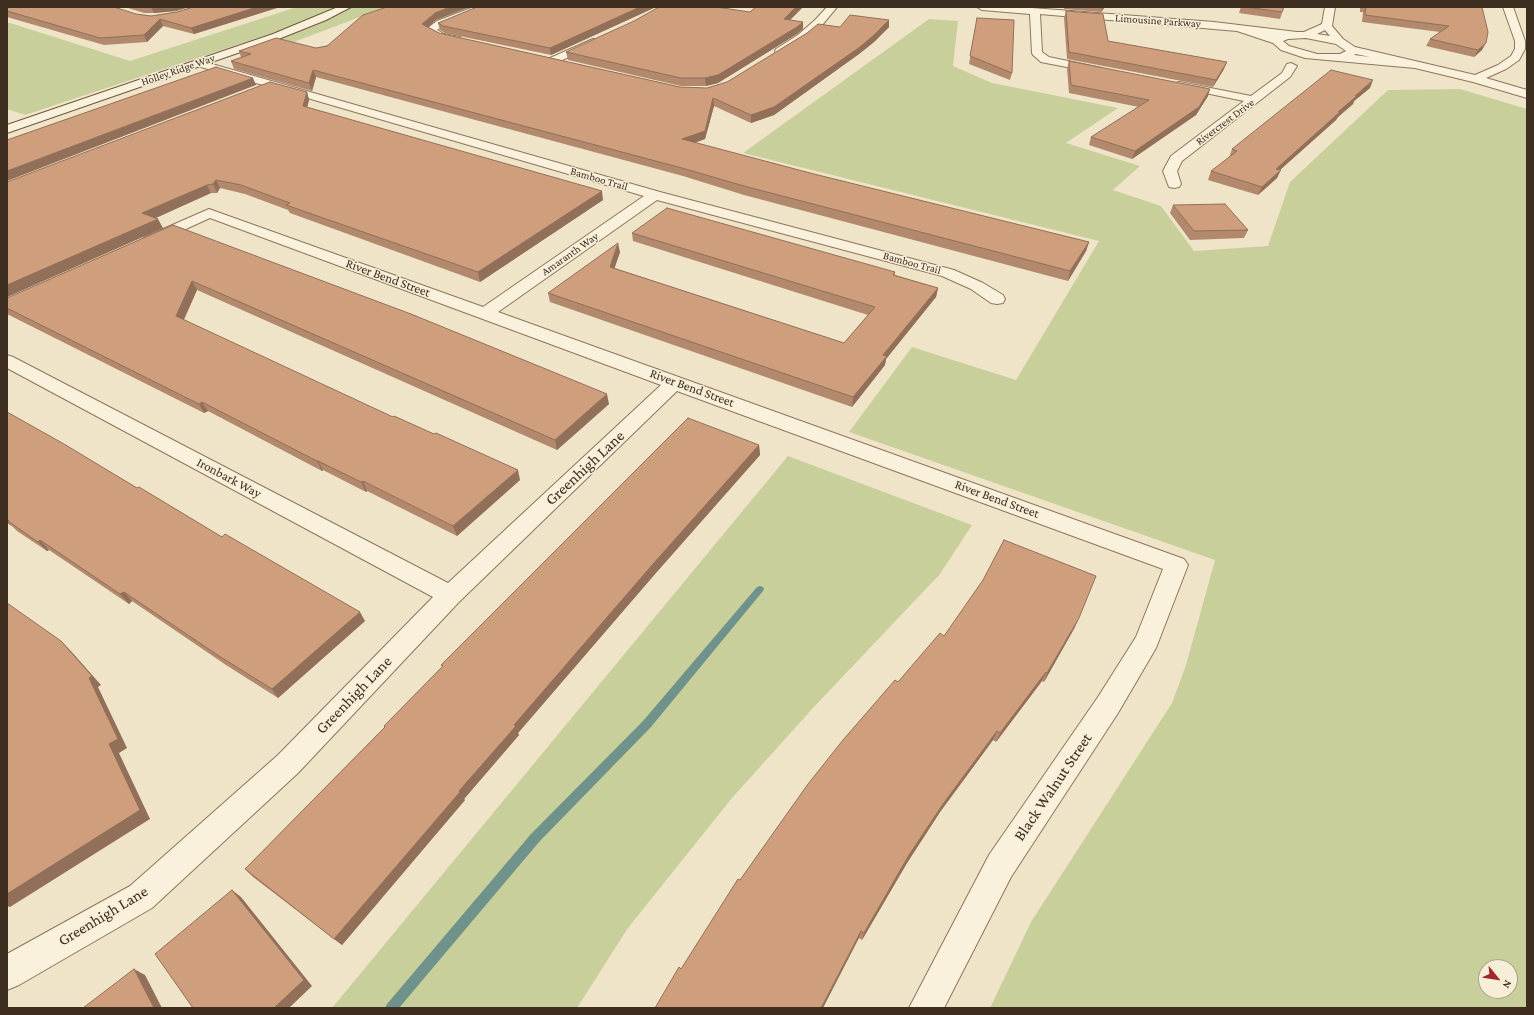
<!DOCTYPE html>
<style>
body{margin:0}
#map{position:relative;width:1534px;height:1015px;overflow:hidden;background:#f0e4c8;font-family:"Crimson Pro",serif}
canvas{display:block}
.frame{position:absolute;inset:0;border:8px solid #3d2e20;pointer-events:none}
.north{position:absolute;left:1478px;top:959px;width:40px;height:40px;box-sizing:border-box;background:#f7eed8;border:1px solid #ada18e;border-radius:50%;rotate:120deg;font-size:11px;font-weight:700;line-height:16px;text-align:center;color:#3d2e20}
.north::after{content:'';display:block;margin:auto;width:14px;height:18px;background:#9e2a2b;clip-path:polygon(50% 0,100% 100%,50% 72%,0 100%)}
</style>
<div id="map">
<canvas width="1534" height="1015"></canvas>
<div class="frame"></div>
<div class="north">N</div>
</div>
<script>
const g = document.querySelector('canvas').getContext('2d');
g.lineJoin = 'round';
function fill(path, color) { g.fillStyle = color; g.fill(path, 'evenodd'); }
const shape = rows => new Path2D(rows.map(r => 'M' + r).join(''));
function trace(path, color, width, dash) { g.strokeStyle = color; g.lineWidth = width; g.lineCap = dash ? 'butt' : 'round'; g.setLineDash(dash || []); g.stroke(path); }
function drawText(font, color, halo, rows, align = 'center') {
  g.font = font + ' "Crimson Pro",serif'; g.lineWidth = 3; g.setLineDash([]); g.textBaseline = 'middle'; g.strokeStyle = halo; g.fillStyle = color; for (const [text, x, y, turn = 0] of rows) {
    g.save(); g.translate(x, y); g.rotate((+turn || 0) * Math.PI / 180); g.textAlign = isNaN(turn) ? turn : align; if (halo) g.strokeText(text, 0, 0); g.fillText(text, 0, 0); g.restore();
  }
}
const green = shape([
 [297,7,386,7,294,42,264,36,25,115,7,109,7,22,130,61],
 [929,19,958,21,953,66,992,83,1118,108,1066,143,1140,166,1113,190,1161,206,1194,251,1268,246,1290,182,1388,90,1460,89,1527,109,1527,1008,990,1008,1031,922,1172,703,1186,665,1215,560,849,432,912,347,1016,380,1099,241,743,153],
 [1486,967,1510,967,1510,991,1486,991],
 [788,456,972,525,940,574,813,708,732,798,628,928,577,1008,332,1008]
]);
const stream = shape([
 [760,586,763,587,764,589,763,591,651,727,539,842,399,1008,385,1008,387,1004,531,834,643,721,757,587,760,586]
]);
const street = shape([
 [474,7,488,7,486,9,445,25,437,30,444,34,460,37,461,39,460,41,456,42,437,38,425,30,437,21,474,7],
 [827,7,837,7,823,24,806,39,784,53,776,53,775,51,776,49,798,35,815,20,827,7],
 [977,7,1019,7,1214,22,1297,32,1304,32,1322,24,1325,7,1335,7,1332,26,1343,39,1355,47,1475,75,1498,65,1511,56,1515,49,1515,41,1503,7,1513,7,1525,41,1525,49,1519,60,1506,69,1486,78,1527,90,1527,98,1473,82,1415,68,1305,58,1281,50,1273,43,1237,31,1040,14,1042,52,1049,57,1101,68,1103,70,1097,73,1041,62,1033,55,1032,53,1030,14,982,10,977,7],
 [1325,30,1330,36,1317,34,1325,30],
 [1306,38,1336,44,1346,51,1340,54,1317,54,1289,46,1283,41,1288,39,1306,38],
 [1356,54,1370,57,1354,55,1356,54],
 [593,39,597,40,598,42,597,44,558,62,554,63,549,60,550,58,593,39],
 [198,60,660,192,954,270,983,283,1003,295,1005,299,1003,303,997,304,991,303,971,289,942,276,657,200,498,312,1184,559,1188,565,1156,648,1118,713,1011,877,944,1008,909,1008,989,855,1098,697,1136,637,1163,569,677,391,459,602,298,773,152,908,19,985,7,990,7,954,130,886,278,755,433,597,7,368,7,355,13,357,448,583,661,385,210,218,155,243,150,245,145,243,142,240,145,237,209,209,483,307,644,196,194,65,193,63,194,61,198,60],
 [1291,63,1297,66,1290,77,1182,161,1177,171,1181,184,1179,187,1174,188,1169,187,1163,171,1171,156,1244,101,1176,87,1174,85,1176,83,1180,82,1251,96,1282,73,1287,64,1291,63]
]);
const secondary = shape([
 [338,7,351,7,326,20,281,38,7,133,7,125,273,34,338,7]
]);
const wall = shape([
 [7,7,136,14,151,16,177,12,193,7,280,7,194,34,163,26,147,42,104,45,7,17],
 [125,7,189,7,176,11,154,13,144,13],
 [656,7,551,55,445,33,440,30,438,23],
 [756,7,803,7,790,20,803,22,803,29,797,34,718,83,706,86,681,86,568,60,566,52,750,12],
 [1064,7,1105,7,1101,12,1064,9],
 [1241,7,1284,7,1280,19,1239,13],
 [1360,7,1482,7,1482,50,1474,57,1426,46,1430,39,1440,32,1362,22,1363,12,1360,12],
 [1066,11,1108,41,1224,69,1213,87,1067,59,1064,18],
 [977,18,1012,73,1010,80,969,64],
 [436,20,428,27,439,33,680,87,707,88,727,82,840,27,889,20,889,27,874,42,859,54,774,115,751,123,714,106,705,139,695,143,814,174,1089,242,1086,251,1068,281,744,195,683,176,316,77,312,91,234,69,231,61,241,57,239,51,316,48],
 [1069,61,1208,96,1196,115,1132,159,1089,145,1091,137,1139,107,1069,93,1067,69],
 [1370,88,1354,101,1353,104,1338,117,1336,120,1280,170,1277,178,1258,195,1208,180,1211,171,1229,158,1232,149],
 [307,92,309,100,307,108,603,200,480,282,290,213,288,210,245,194,220,188,217,193,211,193,155,218,163,228,7,297,7,182],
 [1173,205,1248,230,1244,238,1190,240,1170,213],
 [173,225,609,404,557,450,197,290,184,320,520,480,457,536,367,491,366,492,323,470,322,471,208,411,204,413,7,314,7,298],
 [632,233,895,272,895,275,938,288,936,297,886,359,885,365,852,407,550,302,548,293,620,252,614,268,844,343,868,315,633,241],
 [7,412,365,621,278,698,226,665,132,601,129,604,49,550,47,551,17,531,13,527,7,523],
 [759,445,760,455,655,574,518,733,519,735,464,799,465,800,342,945,253,877,245,869,384,728,384,726,442,667,441,665],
 [1075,627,1044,682,1042,681,996,742,993,740,940,812,907,863,862,940,859,938,681,969,740,880,898,682,944,636]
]);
const shadedWall = shape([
 [151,7,189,7,176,11,154,13],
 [257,7,280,7,194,34,191,28],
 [450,7,470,7,436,20,424,31,422,24,435,13],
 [640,7,656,7,551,55,550,48],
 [796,7,803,7,784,26,784,19],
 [1102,7,1105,7,1101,12],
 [160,19,163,26,147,42,144,35],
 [889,20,889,27,874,42,859,54,774,115,751,123,751,115],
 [803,22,803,29,797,34,718,83,706,86,705,78],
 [1486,43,1482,50,1474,57,1478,50],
 [1227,62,1224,69,1213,87,1216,80],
 [313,70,316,77,312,91,309,83],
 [253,78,256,85,7,181,7,171],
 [1373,80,1370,88,1354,101,1353,104,1338,117,1336,120,1272,177,1276,169,1355,96],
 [1210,89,1208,96,1196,115,1132,159,1135,151],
 [307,92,309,100,305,114,303,106],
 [713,98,714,106,705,139,682,147,682,139],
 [1281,170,1277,178,1258,195,1262,187],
 [216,180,220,188,217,193,213,184],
 [207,185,211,193,147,222,142,213],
 [602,191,603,200,480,282,478,272],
 [158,219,163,228,7,297,7,285],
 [1089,242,1086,251,1068,281,1070,271],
 [618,243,620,252,612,276,610,267],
 [192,281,197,290,181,325,176,316],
 [938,288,936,297,886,359,885,365,852,407,853,397,883,355],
 [607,394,609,404,557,450,555,440],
 [202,402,208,411,204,413,199,404],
 [759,445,760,455,655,574,518,733,519,735,464,799,465,800,342,945,334,939,459,791,514,725,653,564],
 [317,461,318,461,323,470,322,471],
 [518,470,520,480,457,536,453,526],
 [363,481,367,491,366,492,361,482],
 [40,540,49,550,47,551,38,542],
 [124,592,132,601,129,604,120,594],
 [360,612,365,621,278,698,272,689],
 [1079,618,1075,627,1044,682,1047,673],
 [61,641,70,650,101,685,98,687,127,748,119,753,150,819,10,907,7,906,7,894,109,744],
 [1046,672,1042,681,996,742,1000,733],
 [997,731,993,740,940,812,907,863,862,940,864,933,909,855,943,804],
 [232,890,241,897,312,986,289,1008,274,1008],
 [861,931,859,938,823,1008,821,1008],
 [134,969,145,975,162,1008,154,1008]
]);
const building = shape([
 [7,7,114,7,136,14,151,16,177,12,193,7,257,7,191,28,160,19,144,35,100,38,7,11,7,7],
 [387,7,450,7,435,13,422,24,439,33,680,87,707,88,727,82,807,33,818,24,840,27,850,15,889,20,874,35,860,47,774,107,751,115,713,98,705,131,682,139,814,174,1089,242,1070,271,744,186,682,168,313,70,309,83,231,61,251,54,239,51,276,38,316,48,327,46,363,15,387,7],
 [477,7,640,7,550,48,443,26,438,23,477,7],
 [659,7,716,7,750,12,756,7,796,7,784,19,803,22,797,27,718,75,705,78,681,78,566,52,634,21,659,7],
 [1246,7,1284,7,1282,12,1246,7],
 [1366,7,1482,7,1488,32,1486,43,1478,50,1430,39,1449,26,1365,15,1366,7],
 [1066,11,1103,14,1108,41,1227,62,1216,80,1069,52,1066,11],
 [977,18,1014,20,1012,73,970,56,977,18],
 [1069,61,1210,89,1199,107,1135,151,1091,137,1149,100,1071,85,1069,61],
 [216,67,253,78,7,171,7,140,216,67],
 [1331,70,1373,80,1355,96,1357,96,1338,112,1340,112,1276,169,1281,170,1262,187,1211,171,1237,151,1232,149,1331,70],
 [270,82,307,92,303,106,602,191,478,272,286,205,290,203,241,185,216,180,213,184,207,185,142,213,158,219,7,285,7,182,270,82],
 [1225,204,1248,230,1194,231,1173,205,1225,204],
 [667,208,895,272,893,275,938,288,883,355,887,356,853,397,548,293,618,243,610,267,844,343,875,307,632,233,667,208],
 [173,225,411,314,607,394,555,440,192,281,176,316,393,417,394,416,434,434,436,433,518,470,453,526,363,481,361,482,318,461,317,461,202,402,199,404,7,308,7,298,173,225],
 [7,412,64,444,137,488,139,487,222,537,225,534,360,612,272,689,219,656,124,592,120,594,40,540,38,542,8,521,9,521,7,519,7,412],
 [688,418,759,445,653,564,514,725,516,726,459,791,460,792,334,939,245,869,385,727,384,726,443,666,441,665,688,418],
 [1004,540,1096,576,1079,618,1047,673,1046,672,1000,733,997,731,943,804,909,855,864,933,861,931,821,1008,655,1008,679,967,681,969,738,879,740,880,808,784,843,740,895,680,898,682,940,633,944,636,983,580,1004,540],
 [7,603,61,641,92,676,89,678,118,739,109,744,140,810,7,894,7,603],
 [232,890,304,980,274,1008,193,1008,155,954,232,890],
 [134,969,154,1008,83,1008,134,969]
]);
const farStreetnames = [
 ["Limousine Parkway",1158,21,4],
 ["Holley Ridge Way",178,70,-19],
 ["Rivercrest Drive",1225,122,-37],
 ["Bamboo Trail",599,179,16],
 ["Amaranth Way",570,254,-35],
 ["Bamboo Trail",912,263,15]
];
const streetNames = [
 ["River Bend Street",388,278,20],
 ["River Bend Street",692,388,20],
 ["Ironbark Way",229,478,28],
 ["River Bend Street",997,499,20]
];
const nearStreetnames = [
 ["Greenhigh Lane",585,468,-43],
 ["Greenhigh Lane",354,695,-46],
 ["Black Walnut Street",1053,787,-56],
 ["Greenhigh Lane",103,916,-31]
];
fill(green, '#c9cf9b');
fill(stream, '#6f938a');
trace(street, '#8d765c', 2);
trace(secondary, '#6f573f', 2);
fill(street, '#faf1dc');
fill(secondary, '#faf1dc');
fill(wall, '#b2896c');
fill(shadedWall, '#916f58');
fill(building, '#cf9f7d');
trace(building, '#916f58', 1);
drawText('11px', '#3d2e20', '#f7eed8', farStreetnames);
drawText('13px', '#3d2e20', '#f7eed8', streetNames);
drawText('16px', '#3d2e20', '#f7eed8', nearStreetnames);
</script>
